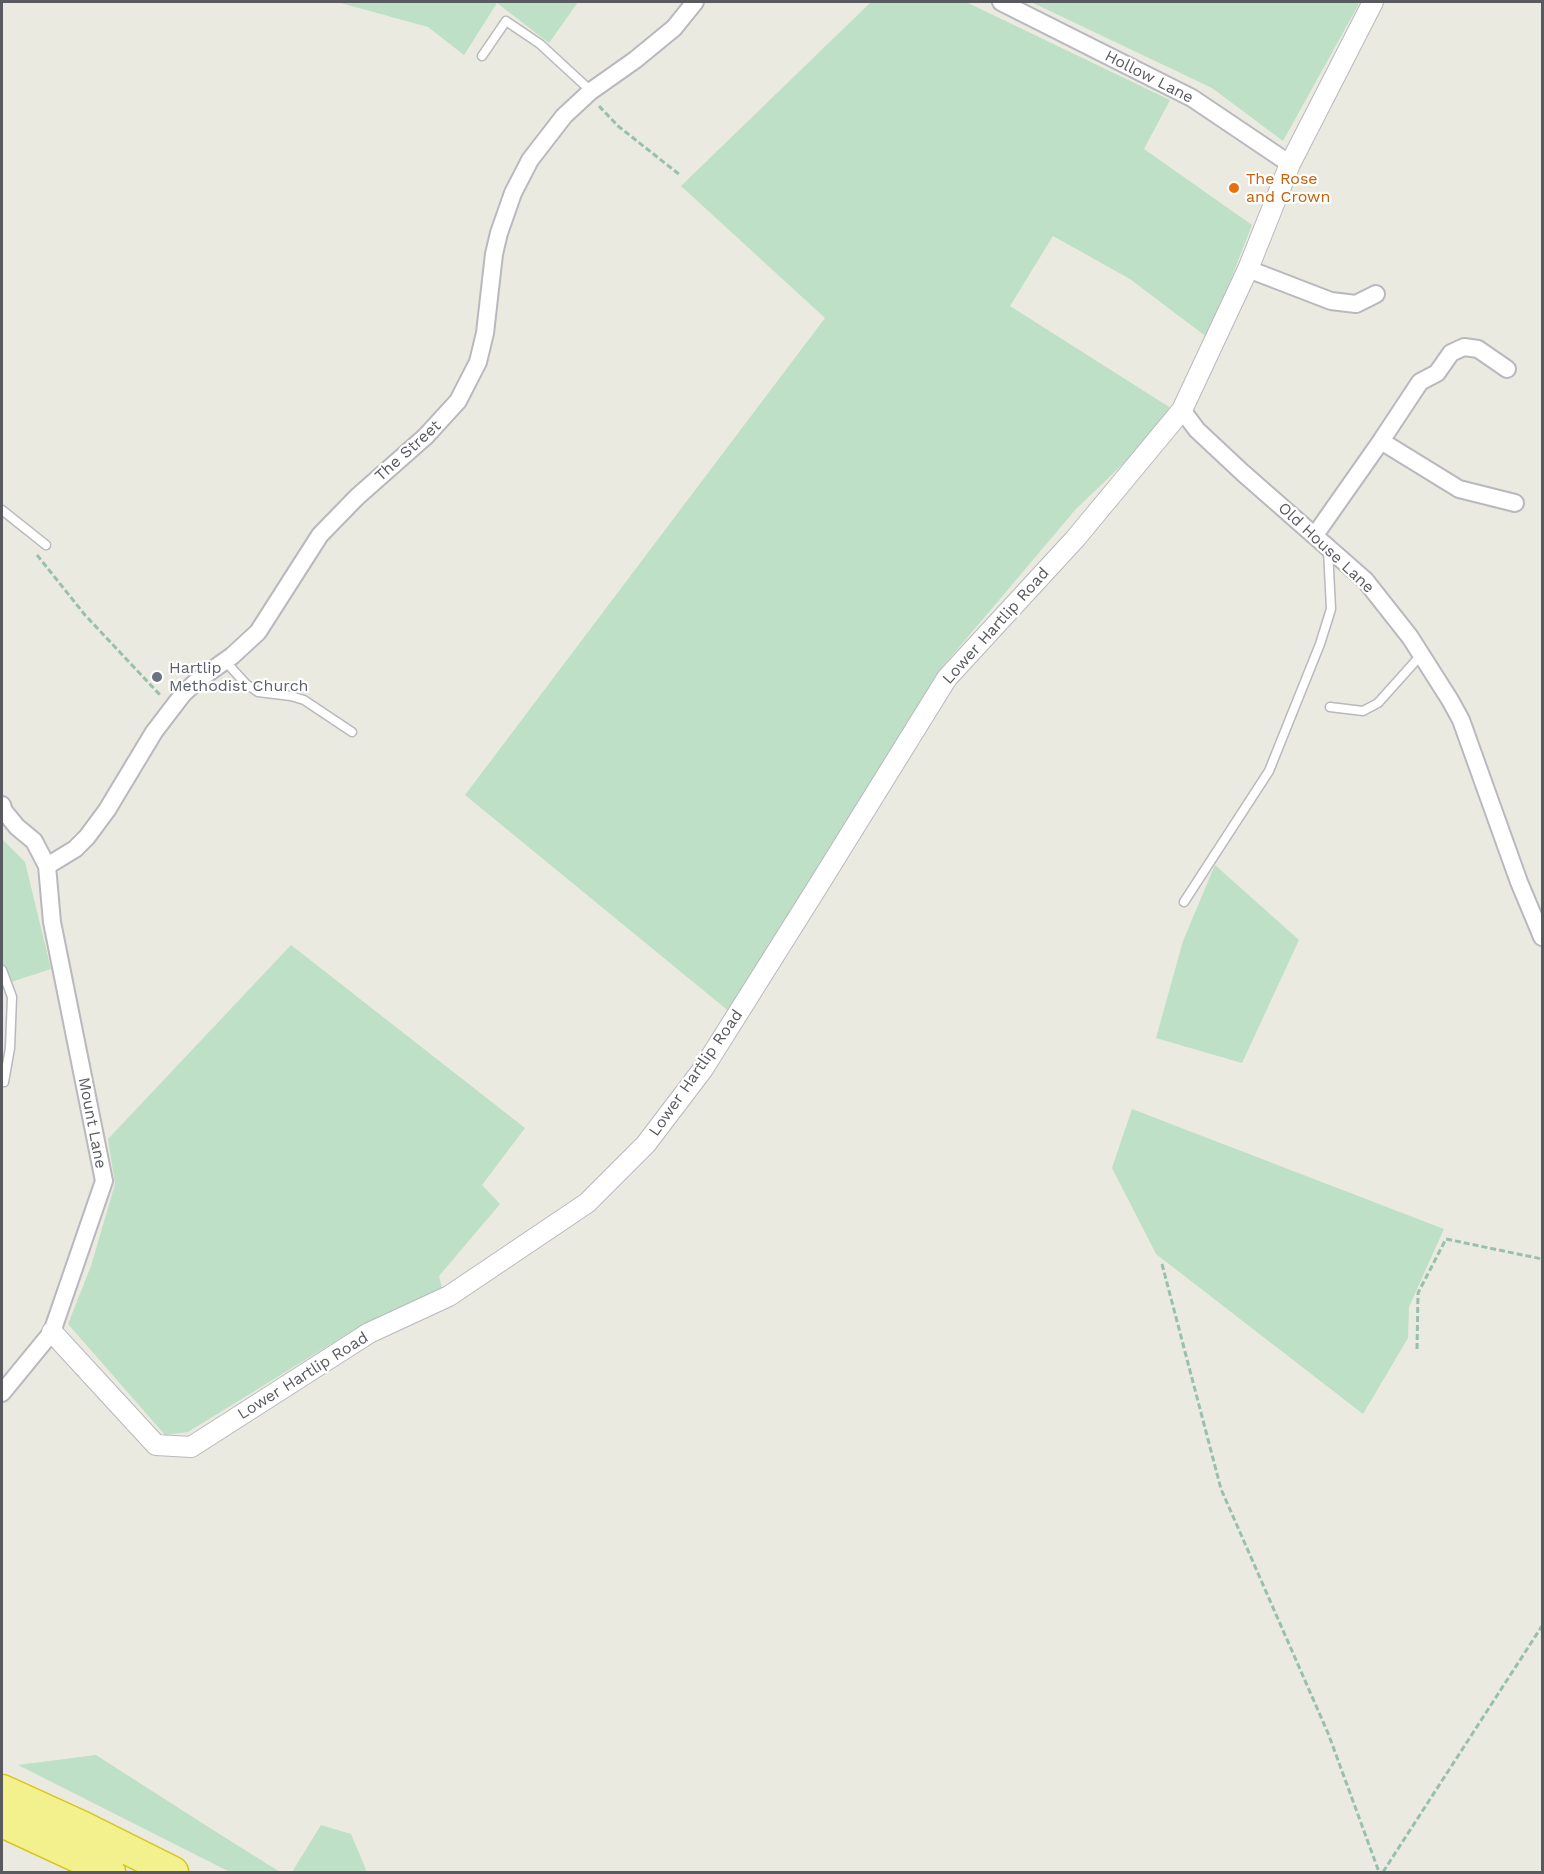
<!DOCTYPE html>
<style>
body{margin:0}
#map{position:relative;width:1544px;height:1874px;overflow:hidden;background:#eaeae0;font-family:"Work Sans",sans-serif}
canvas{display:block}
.frame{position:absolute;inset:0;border:3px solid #595a60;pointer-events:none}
</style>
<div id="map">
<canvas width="1544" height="1874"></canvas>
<div class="frame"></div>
</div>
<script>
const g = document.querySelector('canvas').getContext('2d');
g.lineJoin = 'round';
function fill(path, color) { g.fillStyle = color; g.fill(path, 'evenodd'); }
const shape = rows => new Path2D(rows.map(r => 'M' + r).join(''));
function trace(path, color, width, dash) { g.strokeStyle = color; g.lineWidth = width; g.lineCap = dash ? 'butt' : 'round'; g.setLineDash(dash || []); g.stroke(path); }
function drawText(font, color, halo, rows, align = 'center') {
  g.font = font + ' "Work Sans",sans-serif'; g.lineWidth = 4.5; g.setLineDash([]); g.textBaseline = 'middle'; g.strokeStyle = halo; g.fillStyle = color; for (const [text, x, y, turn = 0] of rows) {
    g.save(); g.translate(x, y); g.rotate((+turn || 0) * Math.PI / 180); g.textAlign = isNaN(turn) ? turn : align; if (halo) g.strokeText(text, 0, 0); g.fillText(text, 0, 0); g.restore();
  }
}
const green = shape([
 [337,2,578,2,549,43,497,3,464,55,428,27],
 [871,2,966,2,1170,100,1144,149,1252,225,1208,338,1130,279,1053,236,1010,306,1177,412,1076,509,939,671,731,1013,465,795,825,318,681,186],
 [1031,2,1360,2,1283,141,1212,88],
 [2,839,25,862,51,969,2,985],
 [1215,865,1299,940,1242,1063,1156,1038,1183,941],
 [291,945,525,1128,482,1185,500,1204,439,1276,443,1292,365,1323,188,1432,165,1435,68,1324,91,1266,115,1184,108,1139],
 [1132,1109,1444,1229,1409,1307,1408,1338,1363,1414,1156,1254,1112,1168],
 [96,1755,213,1830,280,1872,230,1872,18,1765],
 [321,1825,351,1834,367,1872,292,1872]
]);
const path = shape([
 [599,106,618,126,680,175],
 [37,555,85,615,161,696],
 [1162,1264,1221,1489,1328,1733,1379,1872],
 [1417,1349,1418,1293,1446,1239,1542,1259],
 [1383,1872,1542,1626]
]);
const service = shape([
 [482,56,506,21,540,44,591,91],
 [2,510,46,545],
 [225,661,246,684,258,692,291,696,304,700,352,732],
 [1330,707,1363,711,1378,703,1421,655],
 [1184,902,1269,771,1320,644,1331,609,1328,550],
 [2,970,12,997,10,1048,4,1082]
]);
const minor = shape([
 [1001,2,1192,98,1290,164],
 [1248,269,1331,301,1356,304,1376,294],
 [1182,410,1197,430,1243,473,1365,580,1410,637,1450,700,1461,720,1519,882,1542,937],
 [1381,441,1459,489,1515,503],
 [1315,535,1381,441,1420,382,1437,373,1451,353,1464,347,1478,349,1507,369],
 [2,805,4,811,17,827,34,841,47,866,52,922,104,1181,52,1332,2,1393],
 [47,866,75,849,87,837,107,810,154,732,183,694,198,680,232,656,258,632,320,535,357,497,426,436,458,401,478,362,485,333,494,254,499,233,513,193,530,160,564,116,591,91,635,60,674,28,695,2]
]);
const tertiary = shape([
 [52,1332,156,1445,191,1447,369,1333,449,1296,587,1203,646,1144,703,1069,818,886,947,678,1075,539,1182,410,1248,269,1290,164,1373,2]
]);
const motorway = shape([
 [2,1790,81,1826,173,1872],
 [2,1822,110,1872]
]);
const markers = [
 [1234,188,6,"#e8710a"],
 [157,677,6,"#6b7280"]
];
const streetNames = [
 ["Hollow Lane",1149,77,27],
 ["The Street",408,451,-42],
 ["Old House Lane",1326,548,43],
 ["Lower Hartlip Road",996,626,-48],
 ["Lower Hartlip Road",696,1073,-55],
 ["Mount Lane",92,1123,79],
 ["Lower Hartlip Road",303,1376,-32]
];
const foodNames = [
 ["The Rose",1246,179],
 ["and Crown",1246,197]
];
const worshipNames = [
 ["Hartlip",169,668],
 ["Methodist Church",169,686]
];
fill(green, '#bee0c6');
trace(service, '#b8b8be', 11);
trace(minor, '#b8b8be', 20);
trace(tertiary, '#b8b8be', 22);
trace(motorway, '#d7c713', 33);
trace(path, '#98c0ad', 3, [6, 3]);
trace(service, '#fff', 8);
trace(minor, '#fff', 16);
trace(tertiary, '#fff', 20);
trace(motorway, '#f3f18e', 30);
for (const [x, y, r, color] of markers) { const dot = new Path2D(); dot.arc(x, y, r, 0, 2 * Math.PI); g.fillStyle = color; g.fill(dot); trace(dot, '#fff', 2); }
drawText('16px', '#595a60', '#fff', streetNames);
drawText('16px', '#c56008', '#fff', foodNames, 'left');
drawText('16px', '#5b616d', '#fff', worshipNames, 'left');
</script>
